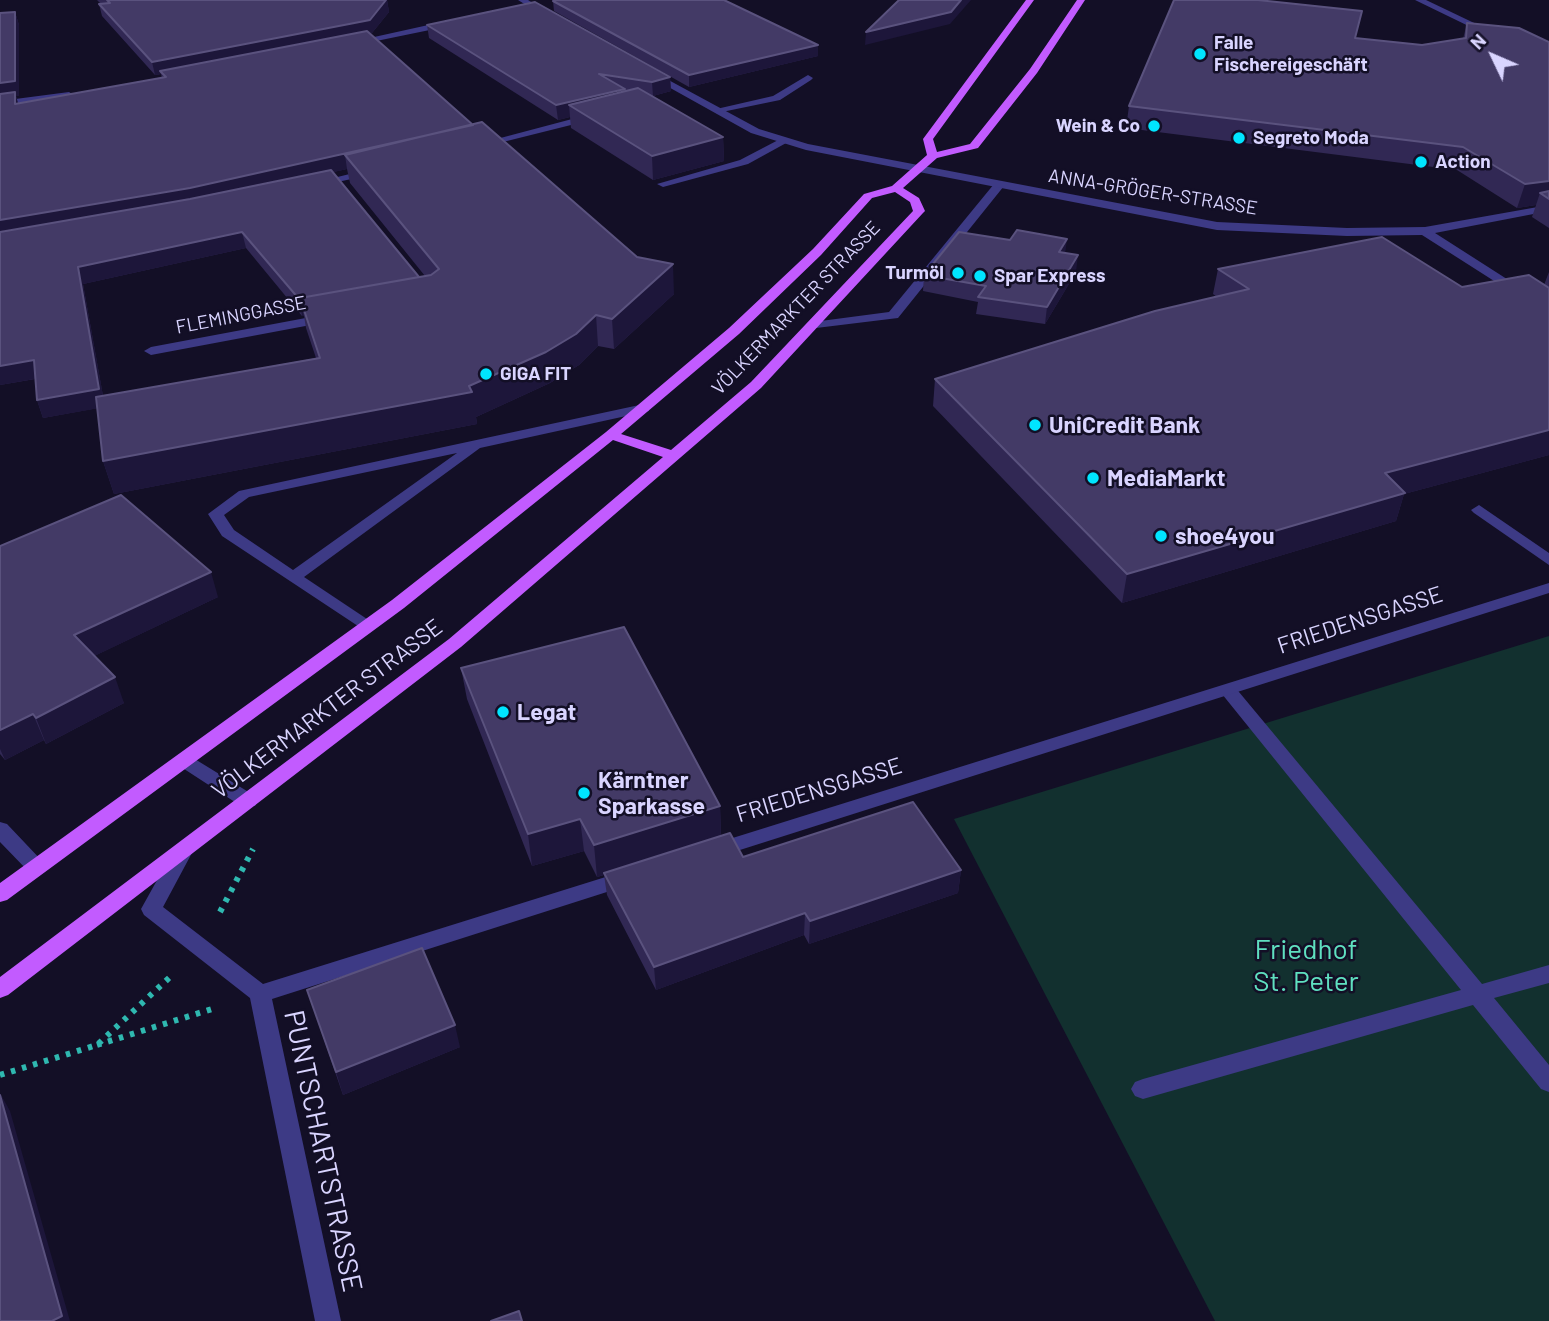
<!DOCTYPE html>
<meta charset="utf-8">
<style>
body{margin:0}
#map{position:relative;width:1549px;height:1321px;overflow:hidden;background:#130f26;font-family:Barlow,sans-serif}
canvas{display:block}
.north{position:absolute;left:1458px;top:21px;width:70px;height:70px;-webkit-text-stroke:5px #130f26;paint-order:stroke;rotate:314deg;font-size:19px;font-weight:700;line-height:28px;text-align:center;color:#d9d4ff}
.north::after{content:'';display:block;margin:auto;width:24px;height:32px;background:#d9d4ff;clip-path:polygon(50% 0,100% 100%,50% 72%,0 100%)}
</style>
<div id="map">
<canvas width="1549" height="1321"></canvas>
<div class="north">N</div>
</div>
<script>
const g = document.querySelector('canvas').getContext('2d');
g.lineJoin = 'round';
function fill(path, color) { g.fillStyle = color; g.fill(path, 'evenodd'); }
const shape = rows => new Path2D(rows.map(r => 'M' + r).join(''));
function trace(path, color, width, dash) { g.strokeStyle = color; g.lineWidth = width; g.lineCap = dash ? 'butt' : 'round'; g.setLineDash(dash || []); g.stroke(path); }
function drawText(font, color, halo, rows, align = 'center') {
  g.font = font + ' Barlow,sans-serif'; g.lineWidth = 5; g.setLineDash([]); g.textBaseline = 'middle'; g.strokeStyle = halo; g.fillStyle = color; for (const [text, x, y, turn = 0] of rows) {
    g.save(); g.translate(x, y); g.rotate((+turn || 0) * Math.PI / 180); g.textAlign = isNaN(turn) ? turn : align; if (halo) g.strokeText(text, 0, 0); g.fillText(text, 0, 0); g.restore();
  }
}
const green = shape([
 [1549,636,1549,1321,1215,1321,954,819]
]);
const path = shape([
 [220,912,253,849],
 [97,1045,212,1009],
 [0,1075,97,1045,170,977]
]);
const lane = shape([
 [808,75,813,78,811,80,780,100,717,113,712,110,773,96,808,75],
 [784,137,789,140,788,142,748,164,663,187,657,184,740,160,784,137],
 [994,184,1004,186,898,318,808,329,806,326,813,322,889,312,994,184],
 [644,404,649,405,649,411,480,448,304,577,373,623,376,627,367,632,222,536,208,514,239,491,644,404],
 [457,453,293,570,234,530,224,515,249,497,457,453],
 [1479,505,1549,553,1549,565,1474,513,1471,510,1479,505],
 [1228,684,1234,686,1482,984,1549,965,1549,983,1494,998,1549,1065,1549,1092,1541,1089,1473,1005,1143,1099,1135,1096,1131,1089,1135,1082,1143,1079,1461,990,1222,694,1219,690,1222,686,1228,684],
 [185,753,255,796,258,801,255,806,241,806,178,765,176,760,178,755,185,753],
 [0,822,7,824,43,862,46,867,43,872,36,875,29,872,0,842,0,822]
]);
const street = shape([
 [518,0,528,0,554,16,547,18,518,0],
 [1415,0,1426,0,1493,32,1485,34,1415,0],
 [451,20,454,25,352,46,347,43,451,20],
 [650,70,759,129,808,144,1217,222,1347,228,1425,227,1549,205,1549,211,1435,233,1549,306,1549,316,1422,235,1347,236,1217,230,806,150,751,133,647,75,645,73,650,70],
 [69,92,74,95,73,97,0,107,0,101,69,92],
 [591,114,596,117,595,119,479,148,474,145,591,114],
 [370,169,375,172,374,174,315,187,309,184,370,169],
 [327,314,333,318,332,321,151,355,144,351,151,347,327,314],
 [1549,583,1549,593,721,856,714,858,707,856,704,851,707,846,1549,583],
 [183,844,190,846,193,851,163,907,263,984,628,870,635,873,638,878,635,883,272,999,341,1321,315,1321,250,998,144,915,141,909,176,846,183,844]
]);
const primary = shape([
 [1026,0,1034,0,933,139,937,152,970,144,1030,69,1077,0,1085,0,1037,73,978,148,937,158,903,188,919,198,925,211,923,213,761,388,461,647,8,995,0,998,0,977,449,639,663,457,613,440,404,608,7,900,0,902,0,883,392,600,606,432,729,328,813,249,864,194,892,186,927,155,923,139,1026,0],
 [895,192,910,202,913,211,751,382,671,450,621,434,739,334,821,255,872,198,895,192]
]);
const wall = shape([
 [97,0,387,0,389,12,372,33,370,34,473,125,674,294,614,349,598,346,579,365,550,383,476,417,477,424,114,494,103,461,98,408,43,418,37,400,35,379,0,385,15,12,19,25,19,96,16,96,18,103,162,78,161,74,155,75,102,16,99,4,101,4],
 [347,169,350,183,425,276,419,277,333,172],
 [246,248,302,316,304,316,306,328,316,358,103,396,83,284],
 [553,1,818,45,818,56,689,87,554,11],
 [1467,23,1549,42,1549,228,1532,217,1536,205,1517,208,1457,170,1126,128,1129,106,1356,38,1422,45,1463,39],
 [427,25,670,77,671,91,653,96,723,137,724,161,653,180,571,128,570,117,558,120,429,38],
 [1065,253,1076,272,1045,324,976,314,978,302,923,291,924,275],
 [1218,269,1462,287,1544,285,1549,272,1549,455,1404,494,1396,521,1122,603,933,406,935,379,1217,297,1213,294],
 [0,546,218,597,94,656,124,703,46,744,44,740,5,760,0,754],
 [461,668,720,806,721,836,743,857,961,870,958,893,809,944,804,935,656,990,607,895,604,875,597,877,584,851,532,866,467,699],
 [307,990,460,1047,343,1095]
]);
const shadedWall = shape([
 [387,0,389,12,372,33,163,74,160,71,161,74,155,75,152,62],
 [961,0,971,0,950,24,865,45,866,32],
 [15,12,19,25,19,96,16,96,19,107,0,98,0,83],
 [818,45,818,56,689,87,689,75],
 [670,77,671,91,653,96,652,82],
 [625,89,626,103,569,105,570,117,558,120,556,105],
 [473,125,345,155,347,169,194,204,0,237,0,220],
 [723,137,724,161,653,180,652,156],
 [1549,181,1549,199,1540,193,1536,205,1517,208,1525,184],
 [242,232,246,248,83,284,105,407,43,418,37,400,78,267],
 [1067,239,1065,255,1059,252],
 [1078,255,1076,272,1045,324,1047,307],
 [673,264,674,294,614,349,612,319],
 [299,299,300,299,304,316,302,316],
 [596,315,598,346,579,365,550,383,476,417,477,424,114,494,103,461,469,386],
 [34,360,40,378,0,385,0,366],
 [1549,430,1549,455,1404,494,1396,521,1122,603,1127,574,1385,473],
 [211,572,218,597,84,661,74,635],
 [115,677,124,703,46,744,36,718],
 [33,714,44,740,5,760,0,749,0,730],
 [720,806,721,838,597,877,594,845],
 [580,819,584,851,532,866,528,834],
 [961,870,958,893,809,944,810,921],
 [805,913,804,935,656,990,654,967],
 [455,1025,460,1047,343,1095,336,1072],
 [0,1093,10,1111,70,1321,52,1321]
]);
const building = shape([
 [107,0,386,0,370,20,152,62,99,4,110,3,107,0],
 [556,0,724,0,818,45,689,75,553,1,556,0],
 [899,0,961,0,951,12,866,32,899,0],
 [1174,0,1258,0,1362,11,1355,38,1422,45,1466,38,1467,23,1519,28,1549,42,1549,181,1525,184,1463,147,1129,106,1174,0],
 [535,2,670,77,652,82,599,74,625,89,556,105,427,25,535,2],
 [15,12,15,81,0,83,0,13,15,12],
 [367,31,473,125,190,188,0,220,0,94,15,92,15,104,166,77,160,71,367,31],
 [638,88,723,137,652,156,569,105,638,88],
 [482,122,637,257,673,264,612,319,596,315,576,334,546,352,469,386,472,392,103,461,96,397,320,358,300,298,431,275,439,269,345,155,482,122],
 [331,170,419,277,300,298,300,299,299,299,242,232,78,267,99,389,37,400,34,360,0,366,0,232,190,199,331,170],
 [1549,191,1549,199,1540,193,1549,191],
 [1017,230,1067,239,1059,252,1078,255,1047,307,978,297,986,286,924,275,959,232,1010,240,1017,230],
 [1382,237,1462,287,1529,275,1549,288,1549,430,1385,473,1405,493,1127,574,935,379,1155,311,1249,289,1218,269,1382,237],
 [121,495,211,572,74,635,115,677,36,718,33,714,0,730,0,546,121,495],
 [624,627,720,806,594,845,580,819,528,834,461,668,624,627],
 [913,802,961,870,810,921,805,913,654,967,604,873,730,833,743,857,913,802],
 [422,948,455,1025,336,1072,307,990,422,948],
 [0,1095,62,1316,52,1321,0,1321,0,1095],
 [519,1311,522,1321,491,1321,519,1311]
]);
const markers = [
 [1200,54,7,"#00e5ff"],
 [1154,126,7,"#00e5ff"],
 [1239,138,7,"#00e5ff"],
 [1421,162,7,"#00e5ff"],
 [958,273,7,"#00e5ff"],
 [980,276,7,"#00e5ff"],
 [486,374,7,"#00e5ff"],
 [1035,425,7,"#00e5ff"],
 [1093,478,7,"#00e5ff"],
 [1161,536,7,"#00e5ff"],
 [503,712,7,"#00e5ff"],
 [584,793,7,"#00e5ff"]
];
const farPoinames = [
 ["Falle",1214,43],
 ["Fischereigeschäft",1214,65],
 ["Wein & Co",1140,126,"right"],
 ["Segreto Moda",1253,138],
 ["Action",1435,162],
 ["Turmöl",944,273,"right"],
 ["Spar Express",994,276],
 ["GIGA FIT",500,374]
];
const farStreetnames = [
 ["ANNA-GRÖGER-STRASSE",1153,192,9],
 ["VÖLKERMARKTER STRASSE",796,308,-46],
 ["FLEMINGGASSE",241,315,-11]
];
const poiNames = [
 ["UniCredit Bank",1049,425],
 ["MediaMarkt",1107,478],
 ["shoe4you",1175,536],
 ["Legat",517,712],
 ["Kärntner",598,780],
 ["Sparkasse",598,806]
];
const streetNames = [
 ["FRIEDENSGASSE",1360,620,-18],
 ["VÖLKERMARKTER STRASSE",327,709,-37],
 ["FRIEDENSGASSE",819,790,-17]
];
const nearParknames = [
 ["Friedhof",1306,950],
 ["St. Peter",1306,982]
];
const nearStreetnames = [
 ["PUNTSCHARTSTRASSE",323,1151,78]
];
fill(green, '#12302f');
trace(path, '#2fb8b0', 6, [4.5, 7]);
fill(lane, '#3d3a85');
fill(street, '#3d3a85');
fill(primary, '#c25bff');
fill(wall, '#312854');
fill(shadedWall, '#1d163a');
fill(building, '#433a66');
trace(building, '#5a527e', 2);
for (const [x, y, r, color] of markers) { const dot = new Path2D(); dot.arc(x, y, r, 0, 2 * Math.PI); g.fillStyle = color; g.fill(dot); trace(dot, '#130f26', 2.5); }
drawText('bold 19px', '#d9d4ff', '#130f26', farPoinames, 'left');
drawText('19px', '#d9d4ff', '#130f26', farStreetnames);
drawText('bold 23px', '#d9d4ff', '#130f26', poiNames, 'left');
drawText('23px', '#d9d4ff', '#130f26', streetNames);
drawText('28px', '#5fe0c0', '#130f26', nearParknames);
drawText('28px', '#d9d4ff', '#130f26', nearStreetnames);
</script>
